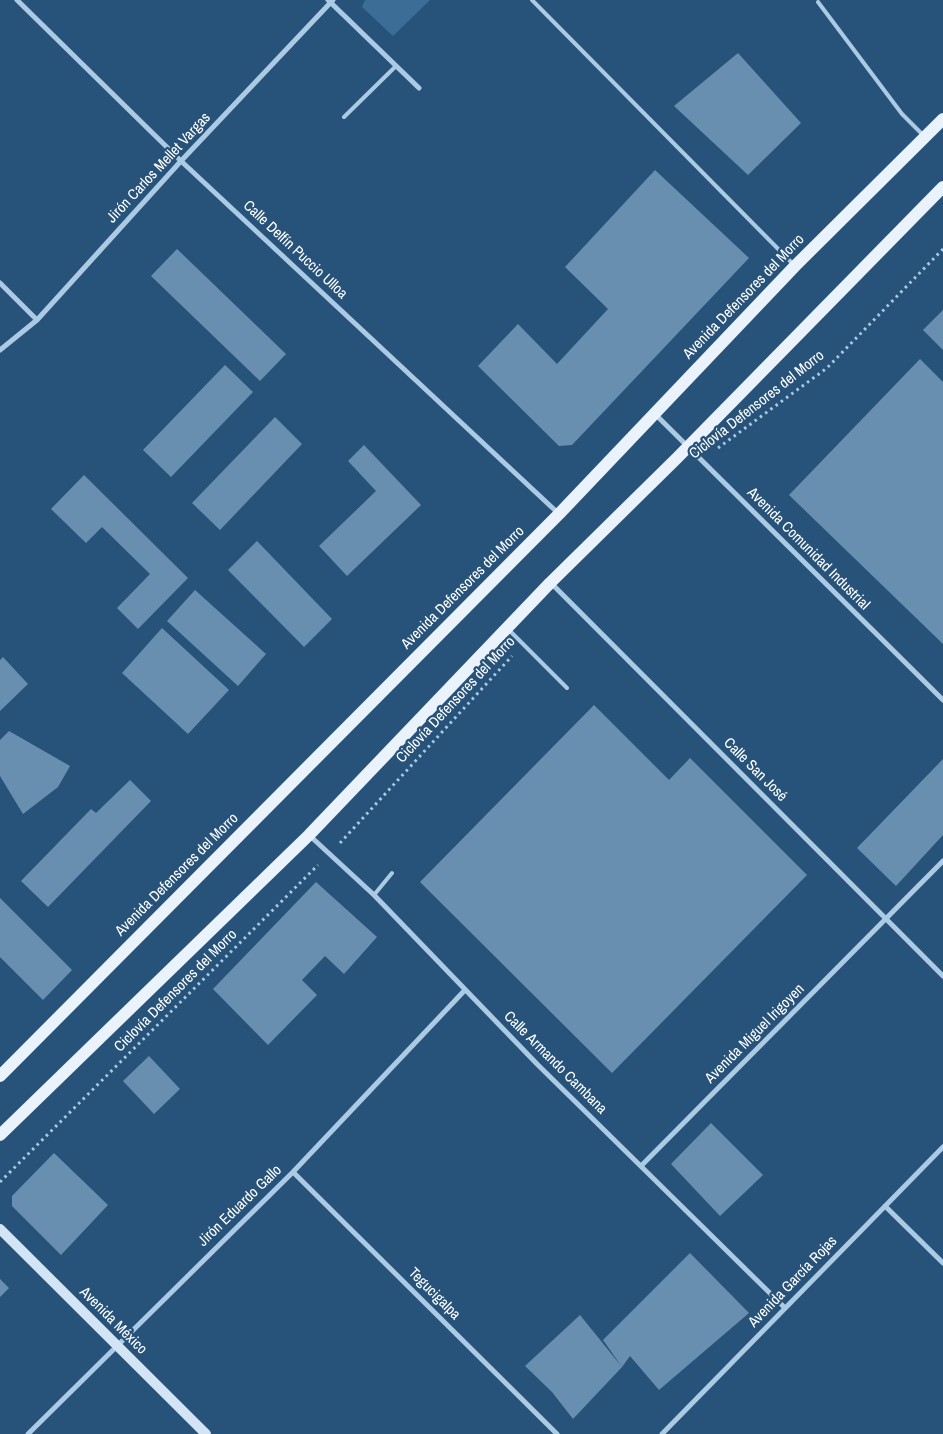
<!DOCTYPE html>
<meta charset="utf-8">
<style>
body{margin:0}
canvas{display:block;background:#27537a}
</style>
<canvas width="943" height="1434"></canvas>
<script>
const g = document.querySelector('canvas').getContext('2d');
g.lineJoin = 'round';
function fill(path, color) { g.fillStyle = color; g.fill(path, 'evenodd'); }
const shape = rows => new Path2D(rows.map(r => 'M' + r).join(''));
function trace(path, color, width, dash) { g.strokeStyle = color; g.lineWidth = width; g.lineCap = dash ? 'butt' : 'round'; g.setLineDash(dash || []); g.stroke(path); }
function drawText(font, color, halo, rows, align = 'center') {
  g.font = font + ' "Archivo Narrow",sans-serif'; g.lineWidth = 4.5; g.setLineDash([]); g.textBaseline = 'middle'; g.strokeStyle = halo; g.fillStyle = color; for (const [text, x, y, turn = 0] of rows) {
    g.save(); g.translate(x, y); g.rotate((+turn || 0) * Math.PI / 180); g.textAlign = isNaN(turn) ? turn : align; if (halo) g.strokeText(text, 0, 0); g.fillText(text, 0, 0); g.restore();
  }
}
const green = shape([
 [365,0,430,0,393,36,362,7]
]);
const building = shape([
 [738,53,801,123,748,175,674,106],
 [655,170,749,258,572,445,559,446,478,366,518,324,557,364,608,309,565,267],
 [177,249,286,354,260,381,151,276],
 [943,310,943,350,923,330],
 [920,359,943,382,943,644,789,495],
 [225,365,253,392,171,477,143,450],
 [275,417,302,444,220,530,192,503],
 [364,445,421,505,347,576,319,546,376,491,348,461],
 [84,475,188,578,138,629,117,608,150,574,102,527,86,543,51,509],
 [257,541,332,619,304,647,228,570],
 [195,590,266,654,238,686,167,621],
 [162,628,229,690,188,734,122,673],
 [3,657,28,684,0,711,0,660],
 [594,705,669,780,690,758,807,875,612,1073,420,882],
 [9,731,70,766,58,787,23,814,0,776,0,740],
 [943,759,943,835,896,886,857,848],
 [130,780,151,801,48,907,21,881,91,809,96,813],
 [316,882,377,937,344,974,325,956,302,980,317,995,268,1045,213,989],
 [0,898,72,970,43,1000,0,957],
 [149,1056,180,1089,154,1114,123,1081],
 [711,1123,763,1175,720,1216,671,1164],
 [54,1153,108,1205,61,1255,12,1206,12,1196],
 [690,1253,749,1313,659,1390,630,1356,622,1367,603,1340],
 [0,1279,9,1288,0,1297],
 [580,1315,622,1367,573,1419,552,1392,525,1366]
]);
const path = shape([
 [718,448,827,368,943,249],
 [340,843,512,656],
 [0,1182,318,865]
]);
const lane = shape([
 [532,0,794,265],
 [818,2,902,114,923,135],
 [344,117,396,66],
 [509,630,567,688],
 [374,895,392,873]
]);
const street = shape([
 [17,0,181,161,559,514],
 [328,0,419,88],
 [0,283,37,320],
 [0,350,37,320,181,161,333,0],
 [655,414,943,700],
 [551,583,943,976],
 [309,835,374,895,538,1065,785,1308],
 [641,1166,943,861],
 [293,1172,557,1434],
 [885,1206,943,1263],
 [28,1434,293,1172,465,990],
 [662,1434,943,1147]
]);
const secondary = shape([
 [0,1229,206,1434]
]);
const primary = shape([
 [0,1076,559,514,795,266,943,119],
 [0,1135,309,835,550,583,677,458,943,187]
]);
const streetNames = [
 ["Jirón Carlos Mellet Vargas",159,168,-47],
 ["Calle Delfín Puccio Ulloa",295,250,43],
 ["Avenida Defensores del Morro",744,297,-46],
 ["Ciclovía Defensores del Morro",757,405,-38],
 ["Avenida Comunidad Industrial",808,549,45],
 ["Avenida Defensores del Morro",463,588,-45],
 ["Ciclovía Defensores del Morro",456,700,-47],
 ["Calle San José",755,770,45],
 ["Avenida Defensores del Morro",177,875,-45],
 ["Ciclovía Defensores del Morro",176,991,-45],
 ["Avenida Miguel Irigoyen",755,1034,-45],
 ["Calle Armando Cambana",555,1063,45],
 ["Jirón Eduardo Gallo",240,1206,-44],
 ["Avenida García Rojas",793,1282,-46],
 ["Tegucigalpa",434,1294,45],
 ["Avenida México",113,1321,45]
];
fill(green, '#3b6d97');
fill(building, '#688faf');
trace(path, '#abcae3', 3, [2.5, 4]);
trace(lane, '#abcae3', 4);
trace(street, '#abcae3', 5);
trace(secondary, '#d3e4f4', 10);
trace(primary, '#eaf3fc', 12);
drawText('15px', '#fff', '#27537a', streetNames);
</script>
